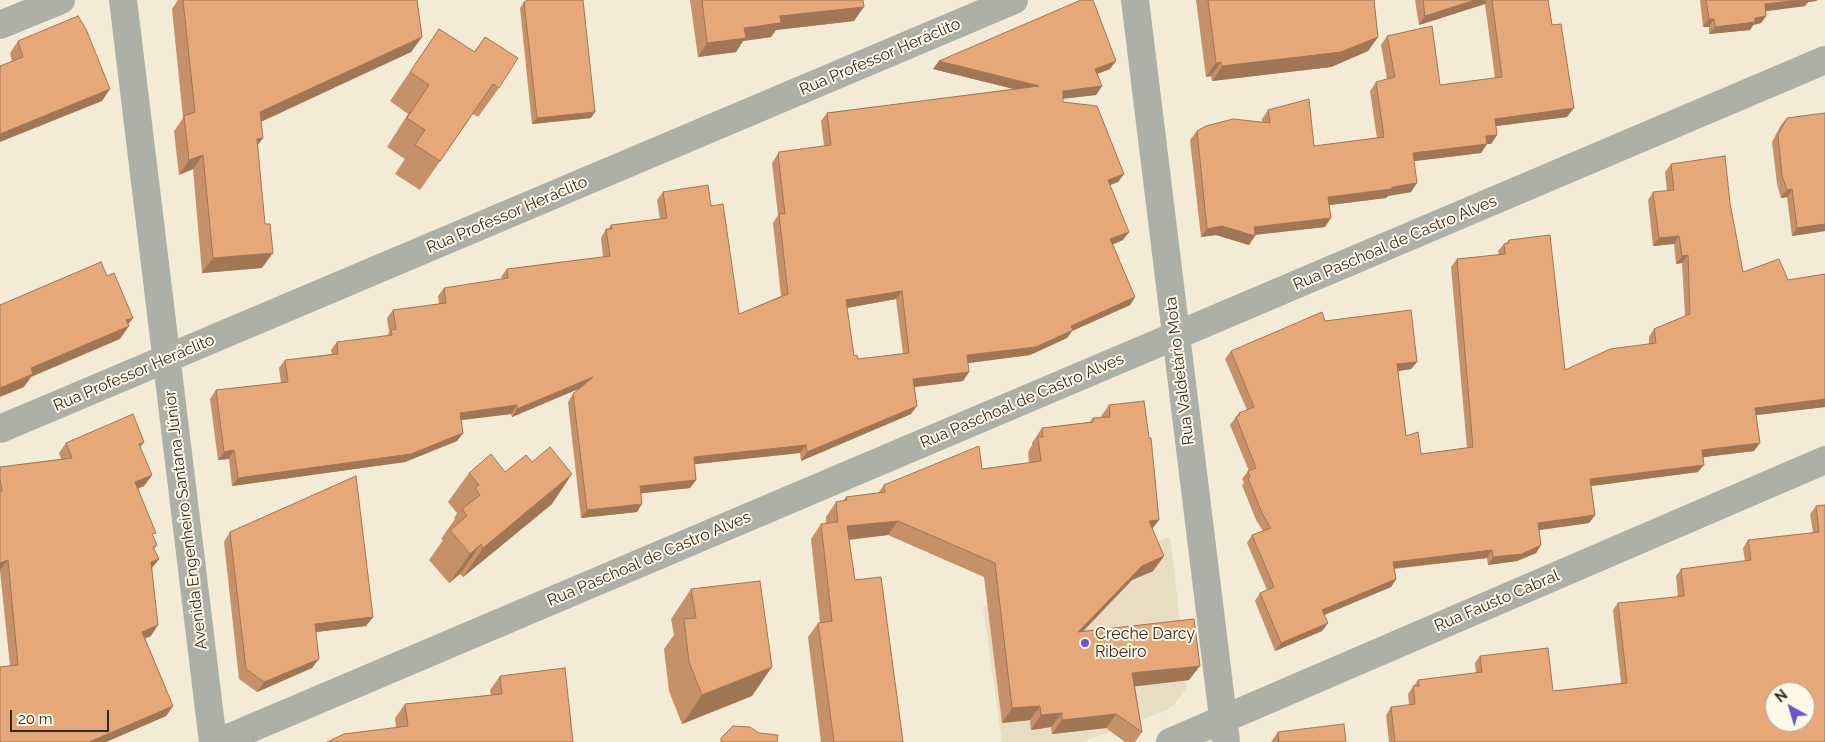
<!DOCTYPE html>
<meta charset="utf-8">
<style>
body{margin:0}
#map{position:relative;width:1825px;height:742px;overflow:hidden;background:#f3ebd5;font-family:Raleway,sans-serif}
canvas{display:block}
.north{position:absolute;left:1765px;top:682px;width:50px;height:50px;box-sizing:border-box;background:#fff8e7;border:1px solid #aca699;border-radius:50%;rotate:321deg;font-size:14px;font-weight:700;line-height:20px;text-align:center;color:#2f2c24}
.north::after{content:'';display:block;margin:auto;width:18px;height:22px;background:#6656cf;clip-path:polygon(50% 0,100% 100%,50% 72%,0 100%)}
.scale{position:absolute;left:10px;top:710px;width:99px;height:22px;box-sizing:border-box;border:2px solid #2f2c24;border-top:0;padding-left:6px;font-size:15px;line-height:18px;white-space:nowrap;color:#2f2c24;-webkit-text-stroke:4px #fff8e7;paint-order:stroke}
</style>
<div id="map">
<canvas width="1825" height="742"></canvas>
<div class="north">N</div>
<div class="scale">20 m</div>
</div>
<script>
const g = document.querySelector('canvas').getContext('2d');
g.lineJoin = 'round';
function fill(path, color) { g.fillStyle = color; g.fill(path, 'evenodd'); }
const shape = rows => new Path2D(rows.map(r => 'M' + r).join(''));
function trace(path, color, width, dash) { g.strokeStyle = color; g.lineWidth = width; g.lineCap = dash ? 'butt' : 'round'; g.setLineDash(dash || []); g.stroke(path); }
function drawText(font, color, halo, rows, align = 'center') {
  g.font = font + ' Raleway,sans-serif'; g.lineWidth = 4; g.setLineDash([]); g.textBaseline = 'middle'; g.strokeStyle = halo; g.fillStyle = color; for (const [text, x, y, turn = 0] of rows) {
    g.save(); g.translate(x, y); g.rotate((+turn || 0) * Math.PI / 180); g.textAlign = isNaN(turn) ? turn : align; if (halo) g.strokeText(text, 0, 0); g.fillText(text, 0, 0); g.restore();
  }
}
const built = shape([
 [1170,537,1187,679,1185,690,1174,705,1167,710,1082,742,1002,742,983,607]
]);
const minor = shape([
 [123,0,213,742],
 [1135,0,1226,742],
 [0,25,61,0],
 [0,429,1014,0],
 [219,742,1825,60],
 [1170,742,1825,460]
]);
const wall = shape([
 [178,0,417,0,422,37,411,52,261,121,258,145,262,268,202,273,193,169,179,175,174,131,183,118,172,9],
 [690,0,863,0,854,21,776,30,771,37,743,41,736,52,698,57],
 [1196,0,1374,0,1378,37,1368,51,1331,67,1212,81,1211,76,1206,77],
 [1415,0,1548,0,1552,25,1567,117,1496,126,1497,135,1491,144,1487,144,1481,153,1414,161,1411,192,1388,196,1386,198,1329,205,1325,227,1255,235,1249,245,1216,235,1201,237,1190,140,1197,131,1262,122,1262,119,1268,110,1314,146,1377,138,1370,91,1376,82,1387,79,1381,45,1387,36,1440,85,1495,78,1485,4,1419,25],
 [1700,0,1817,0,1816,1,1808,2,1805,6,1766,11,1766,16,1761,23,1753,25,1750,30,1709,34,1709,27,1703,27],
 [524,2,591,118,532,124,520,8],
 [439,29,474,52,485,37,499,88,478,117,473,114,420,190,395,174,405,159,387,147,408,114,390,101],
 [18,41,102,101,12,61,10,53],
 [939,61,1110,69,1097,74,1102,86,1096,95,1063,99,1063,102,1124,174,1118,182,1110,185,1123,240,1113,244,1135,297,1130,305,1072,331,1067,338,1030,355,968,363,969,372,963,381,914,387,911,414,801,461,800,453,694,464,696,480,690,488,641,493,637,512,581,518,568,402,573,394,580,388,512,417,511,414,461,420,463,433,457,441,405,462,232,486,229,459,218,460,210,399,216,390,281,383,279,368,285,360,332,354,331,350,337,342,387,336,389,332,387,318,393,310,439,304,438,296,444,288,502,279,501,277,507,269,603,257,601,238,606,229,608,229,611,225,660,219,657,200,663,192,711,206,739,314,781,296,773,223,778,215,772,163,779,152,824,146,821,121,827,113,1014,89,933,69],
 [896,299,903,354,858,359,854,356,847,308],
 [1787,118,1825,231,1792,236,1787,197,1781,198,1777,184,1772,142,1781,125],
 [1671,164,1730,203,1743,272,1788,280,1825,274,1825,407,1756,415,1754,451,1703,457,1698,472,1591,486,1595,515,1589,523,1539,530,1541,545,1536,553,1517,561,1488,565,1487,558,1394,569,1396,579,1391,587,1324,615,1328,623,1322,631,1275,651,1255,601,1260,593,1267,590,1247,543,1252,535,1263,531,1256,520,1242,485,1244,483,1242,479,1248,471,1249,471,1230,425,1239,413,1247,410,1225,359,1231,351,1325,321,1417,362,1411,369,1398,371,1406,436,1421,454,1467,448,1451,267,1457,259,1499,255,1498,251,1504,244,1506,243,1509,240,1565,370,1649,344,1649,337,1654,329,1685,316,1682,263,1676,264,1674,244,1653,246,1648,200,1653,192,1667,191,1665,172],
 [1109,405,1159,520,1152,529,1164,556,1153,571,1132,580,1082,632,1189,680,1135,686,1142,732,1135,742,1125,742,1106,728,1052,734,1051,727,1031,730,1030,720,1002,723,984,577,888,535,849,540,855,580,903,742,821,742,808,637,818,623,820,623,811,539,821,524,826,524,826,517,836,502,843,501,846,497,878,493,884,485,982,469,1029,463,1028,452,1032,445,1032,443,1042,428,1090,422,1093,418,1100,418],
 [66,443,140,448,152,475,144,486,138,488,153,536,157,545,154,549,159,559,152,568,151,636,145,638,173,706,166,716,106,742,0,742,10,666,0,571,0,467,61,459,59,453],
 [505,472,552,504,463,577,460,574,449,583,429,560,443,540,441,539,455,519,454,518,457,513,448,502,469,473],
 [1825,505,1825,742,1389,742,1386,715,1391,707,1409,705,1408,694,1418,680,1476,673,1475,663,1480,656,1553,691,1621,683,1613,610,1618,603,1678,597,1676,576,1681,569,1745,561,1743,548,1748,540,1813,533,1810,514,1816,506],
 [230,532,373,617,366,626,316,632,312,668,257,692,239,679,224,542],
 [691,589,752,696,682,724,669,691,664,649,674,635,671,619],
 [500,676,573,742,396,728,395,718,405,704,491,695,490,690],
 [1278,732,1346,742,1271,742]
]);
const shadedWall = shape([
 [1475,0,1487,0,1485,4,1419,25,1425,16],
 [1799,0,1817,0,1816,1,1808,2,1805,6,1760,12,1765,4],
 [864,7,854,21,776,30,771,37,743,41,736,52,698,57,707,43,744,28,780,16],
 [1766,16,1761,23,1753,25,1750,30,1709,34,1715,27,1755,18],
 [1709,19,1714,19,1709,27,1703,27],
 [422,37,411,52,250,127,260,112],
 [1378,37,1368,51,1331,67,1212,81,1222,66],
 [939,61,1039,86,1034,94,933,69],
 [1116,61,1110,69,1089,77,1095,69],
 [1221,62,1211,76,1206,77,1216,63],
 [1102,86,1096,95,1057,99,1063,91],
 [110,89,102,101,0,142,0,134],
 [1574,108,1567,117,1489,127,1495,119],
 [595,112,591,118,532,124,537,118],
 [1497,135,1491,144,1487,144,1481,153,1407,162,1413,153,1486,136],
 [263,138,252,153,257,139],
 [203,155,193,169,179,175,189,160],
 [1124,174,1118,182,1102,188,1108,180],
 [1417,183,1411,192,1388,196,1386,198,1322,206,1328,197],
 [1792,189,1787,197,1781,198,1787,190],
 [1331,218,1325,227,1252,235,1255,236,1249,245,1216,235,1201,237,1207,229,1222,226,1254,227],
 [1825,224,1825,231,1792,236,1797,228],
 [1129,232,1123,240,1105,248,1110,239],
 [1679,236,1674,244,1653,246,1659,238],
 [273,253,262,268,202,273,213,258],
 [1688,255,1682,263,1676,264,1682,256],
 [902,291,896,299,841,309,846,300],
 [1135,297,1130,305,1072,331,1067,338,1030,355,961,364,967,355,1071,326],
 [133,318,126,327,129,326,120,339,31,377,24,387,0,397,0,388,31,368,126,320],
 [1417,362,1411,369,1392,372,1397,364],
 [969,372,963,381,907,388,913,379],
 [593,377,588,385,512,417,517,409],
 [1825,399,1825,407,1749,416,1755,408],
 [517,405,511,414,454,421,460,413],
 [917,406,911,414,801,461,807,452],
 [463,433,457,441,405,462,232,486,238,478],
 [144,442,137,452,139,444],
 [1760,443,1754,451,1697,458,1702,450],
 [806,445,800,453,688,465,694,457],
 [234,450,229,459,218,460,224,452],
 [1704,465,1698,472,1584,487,1590,479],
 [572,474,552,504,463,577,483,548],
 [152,475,144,486,128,493,135,482],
 [696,480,690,488,635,494,640,486],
 [642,504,637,512,581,518,587,510],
 [1595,515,1589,523,1533,531,1538,523],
 [1159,520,1148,534,1149,521],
 [898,521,888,535,836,541,847,526],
 [481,544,460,574,449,583,470,554],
 [1541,545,1536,553,1517,561,1488,565,1493,557],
 [1492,550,1487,558,1387,569,1393,562],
 [1164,556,1153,571,1132,580,1068,647,1078,632,1142,566],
 [159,559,151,569,151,562],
 [8,560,0,570,0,571,0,563],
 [1396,579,1391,587,1317,618,1322,610],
 [373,617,366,626,308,633,315,624],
 [1328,623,1322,631,1275,651,1281,643],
 [158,625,151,636,135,643,142,632],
 [319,659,312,668,257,692,264,682],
 [1200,666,1189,680,1122,688,1132,673],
 [772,667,752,696,682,724,702,695],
 [173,706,166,716,106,742,89,742],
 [1040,706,1030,720,1002,723,1012,708],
 [1062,713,1051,727,1031,730,1041,715],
 [1116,714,1106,728,1052,734,1062,720]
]);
const building = shape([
 [183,0,417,0,422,37,260,112,263,138,257,139,265,224,270,224,273,253,213,258,203,155,189,160,184,116,195,112,183,0],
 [528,0,583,0,595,112,537,118,524,2,528,0],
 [702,0,863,0,864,7,780,16,781,23,744,28,746,38,707,43,702,0],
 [1081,0,1093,0,1116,61,1095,69,1102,86,1063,91,1063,102,1097,106,1124,174,1108,180,1129,232,1110,239,1135,297,1071,326,1073,330,1036,347,967,355,969,372,913,379,917,406,807,452,806,445,694,457,696,480,640,486,642,504,587,510,573,394,593,377,517,409,517,405,460,413,463,433,411,454,238,478,234,450,224,452,216,390,288,382,285,360,338,354,337,342,392,335,391,330,396,329,393,310,446,303,444,288,508,278,507,269,610,256,606,229,612,229,611,225,667,218,663,192,708,185,711,206,723,204,739,314,788,294,779,214,785,214,778,155,779,152,831,145,827,113,1039,86,939,61,1081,0],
 [902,291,909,353,858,359,857,355,854,356,846,300,902,291],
 [1208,0,1374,0,1378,37,1341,52,1222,66,1221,62,1216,63,1208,0],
 [1423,0,1475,0,1425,16,1423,0],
 [1492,0,1548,0,1552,25,1561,24,1574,108,1495,119,1497,135,1486,136,1487,144,1413,153,1417,183,1392,187,1392,189,1328,197,1331,218,1254,227,1255,236,1222,226,1207,229,1197,131,1206,126,1233,119,1270,123,1268,110,1309,99,1314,146,1384,137,1376,82,1395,77,1387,36,1432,26,1440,85,1502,77,1492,0],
 [1706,0,1799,0,1765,4,1766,16,1755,18,1755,22,1715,27,1714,19,1709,19,1706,0],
 [78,16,86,29,110,89,0,134,0,66,23,57,18,41,78,16],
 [439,29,475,52,485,37,518,58,499,88,493,84,440,161,415,145,425,130,407,118,429,85,410,72,439,29],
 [1825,113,1825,224,1797,228,1792,189,1787,190,1782,176,1778,135,1787,118,1825,113],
 [1725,156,1730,203,1743,272,1779,259,1788,280,1825,274,1825,399,1755,408,1760,443,1702,450,1704,465,1590,479,1595,515,1538,523,1541,545,1522,554,1493,557,1492,550,1393,562,1396,579,1322,610,1328,623,1281,643,1260,593,1274,587,1252,535,1271,528,1262,513,1248,478,1250,477,1248,471,1256,468,1236,417,1240,415,1239,413,1254,407,1231,351,1322,312,1325,321,1411,310,1417,362,1397,364,1406,436,1418,432,1421,454,1473,447,1457,259,1505,254,1504,244,1509,243,1509,240,1550,235,1565,370,1610,349,1656,343,1654,329,1690,314,1688,255,1682,256,1679,236,1659,238,1653,192,1674,190,1671,164,1725,156],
 [101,262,107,276,114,273,133,318,126,320,129,326,31,368,33,374,0,388,0,305,101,262],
 [1144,401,1149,438,1151,438,1159,520,1149,521,1164,556,1142,566,1078,632,1194,619,1200,666,1132,673,1142,732,1116,714,1062,720,1062,713,1041,715,1040,706,1012,708,995,563,898,521,847,526,855,580,881,577,903,742,834,742,818,623,832,621,821,524,838,522,836,502,847,500,846,497,885,492,884,485,979,446,982,469,1041,461,1038,437,1043,437,1042,428,1093,422,1093,418,1110,417,1109,405,1144,401],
 [133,414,144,442,139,444,152,475,135,482,156,533,152,534,157,545,153,547,159,559,151,562,158,625,142,632,173,706,89,742,0,742,0,667,18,665,8,560,0,563,0,492,2,491,0,479,0,467,72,458,66,443,133,414],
 [550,447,572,474,483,548,481,544,470,554,450,530,467,516,462,509,480,495,475,488,479,485,469,473,491,454,505,472,526,455,532,462,550,447],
 [356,476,373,617,315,624,319,659,264,682,246,669,230,532,356,476],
 [1825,505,1825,742,1395,742,1391,707,1415,704,1413,686,1419,686,1418,680,1482,672,1480,656,1548,648,1553,691,1627,683,1618,603,1684,596,1681,569,1751,560,1748,540,1819,532,1816,506,1825,505],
 [1775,692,1805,692,1805,722,1775,722,1775,692],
 [760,581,772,667,702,695,689,662,684,619,696,618,691,589,760,581],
 [565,668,573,742,327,742,344,734,408,726,405,704,502,694,500,676,565,668],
 [1344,724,1346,742,1279,742,1278,732,1344,724],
 [733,726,750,727,759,733,778,735,777,742,721,742,721,738,733,726]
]);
const markers = [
 [1085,643,5,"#6656cf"]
];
const streetNames = [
 ["Rua Professor Heráclito",880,57,-23],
 ["Rua Professor Heráclito",507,215,-23],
 ["Rua Paschoal de Castro Alves",1395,243,-23],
 ["Rua Valdetário Mota",1180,371,-97],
 ["Rua Professor Heráclito",134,373,-23],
 ["Rua Paschoal de Castro Alves",1022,401,-23],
 ["Avenida Engenheiro Santana Júnior",186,520,-97],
 ["Rua Paschoal de Castro Alves",649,559,-23],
 ["Rua Fausto Cabral",1497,601,-23]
];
const poiNames = [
 ["Creche Darcy",1095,634],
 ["Ribeiro",1095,652]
];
fill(built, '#e8ddc2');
trace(minor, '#adb0a7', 28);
fill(wall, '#c69068');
fill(shadedWall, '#a17655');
fill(building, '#e6a879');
trace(building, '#a17655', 1);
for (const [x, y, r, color] of markers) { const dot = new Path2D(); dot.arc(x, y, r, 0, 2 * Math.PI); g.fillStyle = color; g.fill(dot); trace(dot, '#fff8e7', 2); }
drawText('16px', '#2f2c24', '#fff8e7', streetNames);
drawText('16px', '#2f2c24', '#fff8e7', poiNames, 'left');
</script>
